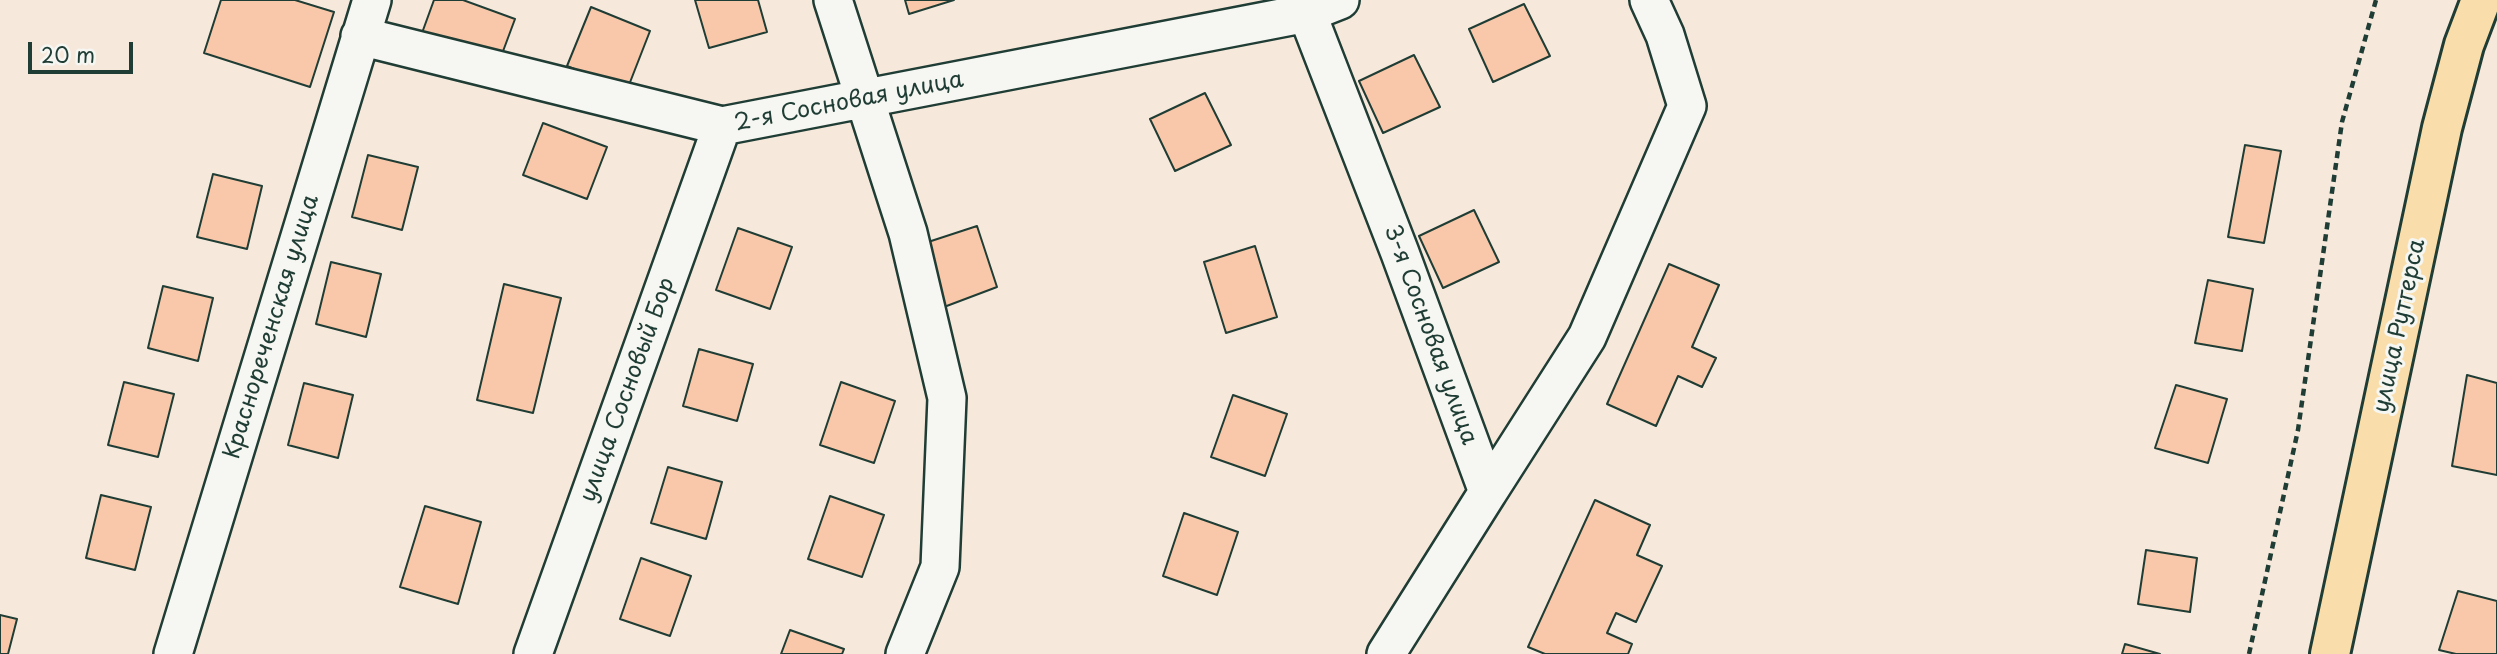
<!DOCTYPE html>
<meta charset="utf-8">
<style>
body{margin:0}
#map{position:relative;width:2497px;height:654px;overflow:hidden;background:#f7e8dc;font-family:"Playpen Sans",sans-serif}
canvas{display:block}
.scale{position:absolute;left:28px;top:42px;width:105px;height:32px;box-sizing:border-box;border:4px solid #1f3d34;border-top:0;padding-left:9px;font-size:21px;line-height:24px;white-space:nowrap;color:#1f3d34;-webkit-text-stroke:5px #f6f6f2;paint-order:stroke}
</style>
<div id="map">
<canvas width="2497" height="654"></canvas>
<div class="scale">20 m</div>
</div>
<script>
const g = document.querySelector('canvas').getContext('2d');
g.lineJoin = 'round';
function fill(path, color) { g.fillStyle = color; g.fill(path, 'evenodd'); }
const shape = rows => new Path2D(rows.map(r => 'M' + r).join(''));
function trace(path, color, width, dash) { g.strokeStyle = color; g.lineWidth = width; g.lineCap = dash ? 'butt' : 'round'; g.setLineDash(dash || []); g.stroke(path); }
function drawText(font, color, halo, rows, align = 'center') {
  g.font = font + ' "Playpen Sans",sans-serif'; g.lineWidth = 6; g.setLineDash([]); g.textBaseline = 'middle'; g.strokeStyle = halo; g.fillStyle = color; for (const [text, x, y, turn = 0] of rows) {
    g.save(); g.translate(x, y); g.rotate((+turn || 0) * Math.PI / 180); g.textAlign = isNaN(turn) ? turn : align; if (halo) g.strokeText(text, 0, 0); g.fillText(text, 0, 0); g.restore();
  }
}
const building = shape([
 [221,0,295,0,334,12,310,87,204,53,221,0],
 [434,0,463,0,515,19,499,62,422,33,434,0],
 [695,0,758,0,767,32,709,48,695,0],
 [905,0,954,0,909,14,905,0],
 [1524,4,1550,56,1493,82,1469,29,1524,4],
 [591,7,650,31,627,90,567,66,591,7],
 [1414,55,1440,107,1383,133,1359,81,1414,55],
 [1205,93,1231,145,1175,171,1150,119,1205,93],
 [543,123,607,147,587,199,523,175,543,123],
 [2245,145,2281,151,2264,243,2228,237,2245,145],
 [368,155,418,167,402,230,352,217,368,155],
 [213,174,262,186,247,249,197,237,213,174],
 [1474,210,1499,262,1443,288,1419,236,1474,210],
 [977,226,997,287,944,307,922,244,977,226],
 [738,228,792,247,770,309,716,290,738,228],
 [1255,246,1277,317,1226,333,1204,262,1255,246],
 [331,262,381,274,366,337,316,324,331,262],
 [1669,264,1719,285,1692,347,1716,358,1702,387,1678,376,1656,426,1607,404,1669,264],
 [2208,280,2253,289,2242,351,2195,343,2208,280],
 [504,284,561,298,533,413,477,400,504,284],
 [163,286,213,298,198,361,148,348,163,286],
 [699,349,753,364,737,421,683,406,699,349],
 [2467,375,2497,383,2497,475,2452,466,2467,375],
 [124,382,174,394,158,457,108,445,124,382],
 [841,382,895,401,874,463,820,445,841,382],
 [304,383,353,395,338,458,288,445,304,383],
 [2176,385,2227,399,2208,463,2155,448,2176,385],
 [1233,395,1287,414,1265,476,1211,457,1233,395],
 [668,467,722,482,706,539,651,523,668,467],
 [101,495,151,507,135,570,86,558,101,495],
 [830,496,884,515,862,577,808,559,830,496],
 [1595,500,1650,525,1637,555,1662,566,1636,622,1616,613,1607,633,1632,644,1628,654,1545,654,1528,647,1595,500],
 [425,506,481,522,458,604,400,587,425,506],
 [1184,513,1238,532,1217,595,1163,576,1184,513],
 [2146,550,2197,558,2190,612,2138,604,2146,550],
 [641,558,691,576,670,636,620,619,641,558],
 [2458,591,2497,601,2497,654,2456,654,2439,650,2458,591],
 [0,615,17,619,8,654,0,654,0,615],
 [790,630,844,649,842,654,781,654,790,630],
 [2125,644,2160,654,2122,654,2125,644]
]);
const path = shape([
 [2249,654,2298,430,2342,122,2376,0]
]);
const minor = shape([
 [833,0,908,233,947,398,940,567,905,654],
 [1306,0,1307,13,1400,253,1488,492,1386,654],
 [360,36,722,126,1307,13,1340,0],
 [1488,492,1587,337,1687,106,1665,35,1649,0],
 [173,654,372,0],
 [533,654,722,126]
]);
const major = shape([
 [2330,654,2442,128,2464,45,2481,0]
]);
const streetNames = [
 ["2-я Сосновая улица",849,102,-11],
 ["улица Рутгерса",2400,326,-78],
 ["Краснореченская улица",272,327,-73],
 ["3-я Сосновая улица",1430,335,70],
 ["улица Сосновый Бор",628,390,-70]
];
fill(building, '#f9c7a9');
trace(building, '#1f3d34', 2);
trace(minor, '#1f3d34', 42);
trace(major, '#1f3d34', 44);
trace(path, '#1f3d34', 4.5, [7, 5]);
trace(minor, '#f6f6f2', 37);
trace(major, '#f9deab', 38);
drawText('23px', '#1f3d34', '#f6f6f2', streetNames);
</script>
